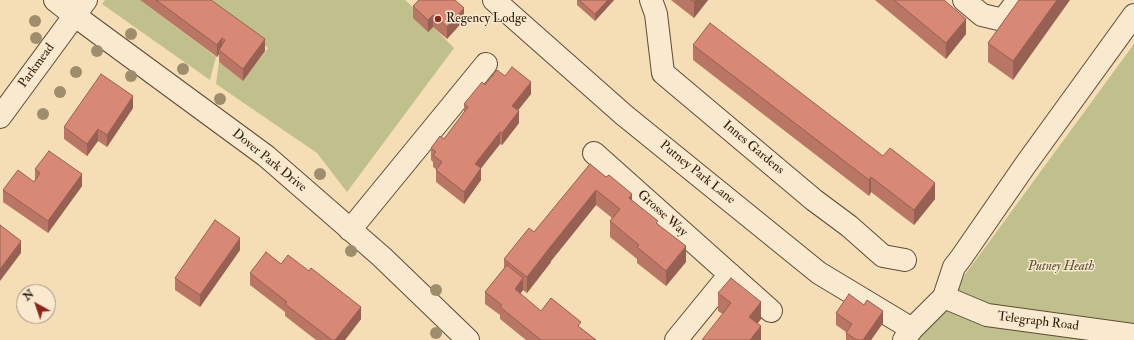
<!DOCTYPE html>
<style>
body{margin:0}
#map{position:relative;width:1134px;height:340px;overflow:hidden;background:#f5ddb5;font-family:"IM FELL Double Pica",serif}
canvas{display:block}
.north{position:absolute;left:16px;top:284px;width:40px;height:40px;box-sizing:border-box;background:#f8e9cf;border:1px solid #a69781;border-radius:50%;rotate:320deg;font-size:11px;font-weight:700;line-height:16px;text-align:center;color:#2b1b0c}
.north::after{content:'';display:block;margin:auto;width:14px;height:18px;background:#8f2418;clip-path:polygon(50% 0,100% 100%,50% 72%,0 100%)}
</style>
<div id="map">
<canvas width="1134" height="340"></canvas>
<div class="north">N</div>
</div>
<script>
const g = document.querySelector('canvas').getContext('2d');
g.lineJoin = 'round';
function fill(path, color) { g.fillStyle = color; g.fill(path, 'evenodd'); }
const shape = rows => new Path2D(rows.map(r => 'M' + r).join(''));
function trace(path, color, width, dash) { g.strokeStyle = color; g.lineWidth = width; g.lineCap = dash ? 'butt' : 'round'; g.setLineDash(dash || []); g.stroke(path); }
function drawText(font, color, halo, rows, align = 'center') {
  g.font = font + ' "IM FELL Double Pica",serif'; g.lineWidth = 3; g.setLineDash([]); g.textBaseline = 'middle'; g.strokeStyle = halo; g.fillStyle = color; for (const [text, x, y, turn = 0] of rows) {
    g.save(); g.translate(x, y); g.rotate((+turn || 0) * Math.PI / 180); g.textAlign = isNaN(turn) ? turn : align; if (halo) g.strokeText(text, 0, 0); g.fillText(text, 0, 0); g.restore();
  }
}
const green = shape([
 [105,0,140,0,216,57,210,80,102,4],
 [207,0,405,0,418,12,428,31,433,27,454,48,347,192,317,153,216,84,219,62,243,81,268,48],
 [1134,44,1134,340,916,340,981,253]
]);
const minor = shape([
 [55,0,74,15,266,156,382,257,468,340],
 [494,0,624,115,819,273,912,329],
 [651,0,656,14,663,73,814,200,849,226,883,256,905,260],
 [964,0,982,15,1003,20,1018,0],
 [0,117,86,0],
 [594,153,771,311],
 [350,230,486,64],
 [944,297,987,315,1134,335],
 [676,340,730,274],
 [904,340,912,329,944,297,954,267,961,258,1026,164,1134,15]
]);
const trees = [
 [35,21],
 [131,34],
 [36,38],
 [97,51],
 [183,69],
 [76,72],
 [131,76],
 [60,92],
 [220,99],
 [43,114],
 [320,174],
 [351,251],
 [436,290],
 [436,333]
];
const wall = shape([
 [140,0,211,0,265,51,243,81,219,62,219,54,217,57],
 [577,0,614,0,595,21,577,5],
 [671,0,708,0,694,18],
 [875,0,944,0,966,34,946,59],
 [1019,0,1013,80,988,62,988,43],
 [413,6,464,20,447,39,433,27,428,32,413,18],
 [693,45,935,199,914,225,871,192,869,196,693,60],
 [505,76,531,94,518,110,519,123,502,145,500,144,481,168,481,180,464,204,436,182,436,169,433,167,433,162,431,160,431,148,444,139,464,112,464,104,485,85],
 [133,108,107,147,98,141,87,156,64,139,64,127],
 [590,164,632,200,658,224,686,262,666,286,637,263,637,259,610,237,610,221,612,218,596,205,551,261,551,262,527,293,523,290,520,294,541,311,581,328,596,340,526,340,500,319,500,315,485,304,485,292,504,268,504,259,534,232],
 [35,169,82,186,48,233,3,202,3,190,34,182,35,180],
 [240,250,200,307,175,290,175,278],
 [281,264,361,319,345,340,316,340,285,316,285,312,250,285,250,273],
 [718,293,761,319,757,324,761,340,718,311],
 [836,313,883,323,871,340,846,340,846,332,836,325]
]);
const shadedWall = shape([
 [608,0,614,0,595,21,595,14],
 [696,0,708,0,694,18,694,2],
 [1057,0,1070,0,1013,80,1013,61],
 [464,8,464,20,447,39,447,27],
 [433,15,433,27,428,32,428,20],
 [966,19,966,34,946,59,946,43],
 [222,38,222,50,219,50,219,54,217,57,217,45],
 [265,39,265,51,243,81,243,69],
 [531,82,531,94,512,118,512,106],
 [133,96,133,108,107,147,107,135],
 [519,111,519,123,502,145,502,133],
 [98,129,98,141,87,156,87,144],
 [500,132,500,144,475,176,475,164],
 [481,168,481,180,464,204,464,192],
 [82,174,82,186,48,233,48,221],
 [871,177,871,192,869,196,869,180],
 [935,183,935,199,914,225,914,210],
 [596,190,596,205,551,261,551,262,527,293,527,277,551,246],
 [632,194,632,209,629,198],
 [240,238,240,250,200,307,200,295],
 [21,241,21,253,0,281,0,269],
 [686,246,686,262,666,286,666,271],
 [523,278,523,290,515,301,515,289],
 [761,302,761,319,749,334,749,317],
 [361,307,361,319,345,340,335,340],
 [883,311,883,323,871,340,863,340],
 [761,326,761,340,750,340]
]);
const building = shape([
 [156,0,211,0,265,39,243,69,219,50,225,40,222,38,217,45,156,0],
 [419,0,455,0,464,8,447,27,433,15,428,20,413,6,419,0],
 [579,0,608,0,595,14,579,0],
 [691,0,696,0,694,2,691,0],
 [894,0,944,0,966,19,946,43,894,0],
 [1019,0,1057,0,1013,61,988,43,1019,0],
 [710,23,883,156,890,148,935,183,914,210,871,177,869,180,693,45,710,23],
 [512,67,531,82,512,106,519,111,502,133,500,132,475,164,481,168,464,192,436,170,442,162,433,155,436,152,431,148,440,136,444,139,468,107,464,104,482,82,485,85,497,70,505,76,512,67],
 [101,74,133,96,107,135,98,129,87,144,64,127,101,74],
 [49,151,82,174,48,221,3,190,18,170,34,182,40,173,35,169,49,151],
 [590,164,606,177,609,175,632,194,629,198,658,221,656,223,686,246,666,271,637,247,639,245,610,221,620,209,596,190,551,246,527,277,504,259,529,228,534,232,590,164],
 [215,220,240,238,200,295,175,278,215,220],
 [0,225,21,241,0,269,0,225],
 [266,252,281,264,288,255,309,271,311,268,361,307,335,340,332,340,285,304,287,302,250,273,266,252],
 [507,265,523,278,515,289,541,311,551,298,581,322,578,326,596,340,541,340,500,307,502,305,485,292,507,265],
 [731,278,761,302,749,317,761,326,750,340,702,340,731,303,718,293,731,278],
 [849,294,864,305,867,300,883,311,863,340,857,340,846,333,852,324,836,313,849,294]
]);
const markers = [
 [438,19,4,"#8f2418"]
];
const poiNames = [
 ["Regency Lodge",446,19]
];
const streetNames = [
 ["Parkmead",37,66,-54],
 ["Innes Gardens",753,148,40],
 ["Dover Park Drive",269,161,39],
 ["Putney Park Lane",697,173,39],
 ["Grosse Way",662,214,42],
 ["Telegraph Road",1038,322,7]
];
const parkNames = [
 ["Putney Heath",1061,267]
];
fill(green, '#bfc08b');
trace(minor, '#5e4c36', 24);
trace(minor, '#f8e9cf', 22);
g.fillStyle = '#9e8e6d';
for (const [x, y] of trees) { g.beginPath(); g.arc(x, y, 6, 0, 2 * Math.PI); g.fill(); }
fill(wall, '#b97665');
fill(shadedWall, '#966052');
fill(building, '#d78975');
trace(building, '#966052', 1);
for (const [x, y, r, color] of markers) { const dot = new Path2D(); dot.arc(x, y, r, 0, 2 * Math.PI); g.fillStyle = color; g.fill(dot); trace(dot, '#f8e9cf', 1.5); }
drawText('13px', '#2b1b0c', '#f8e9cf', poiNames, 'left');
drawText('13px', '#2b1b0c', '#f8e9cf', streetNames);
drawText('italic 13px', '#574d32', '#f8e9cf', parkNames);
</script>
